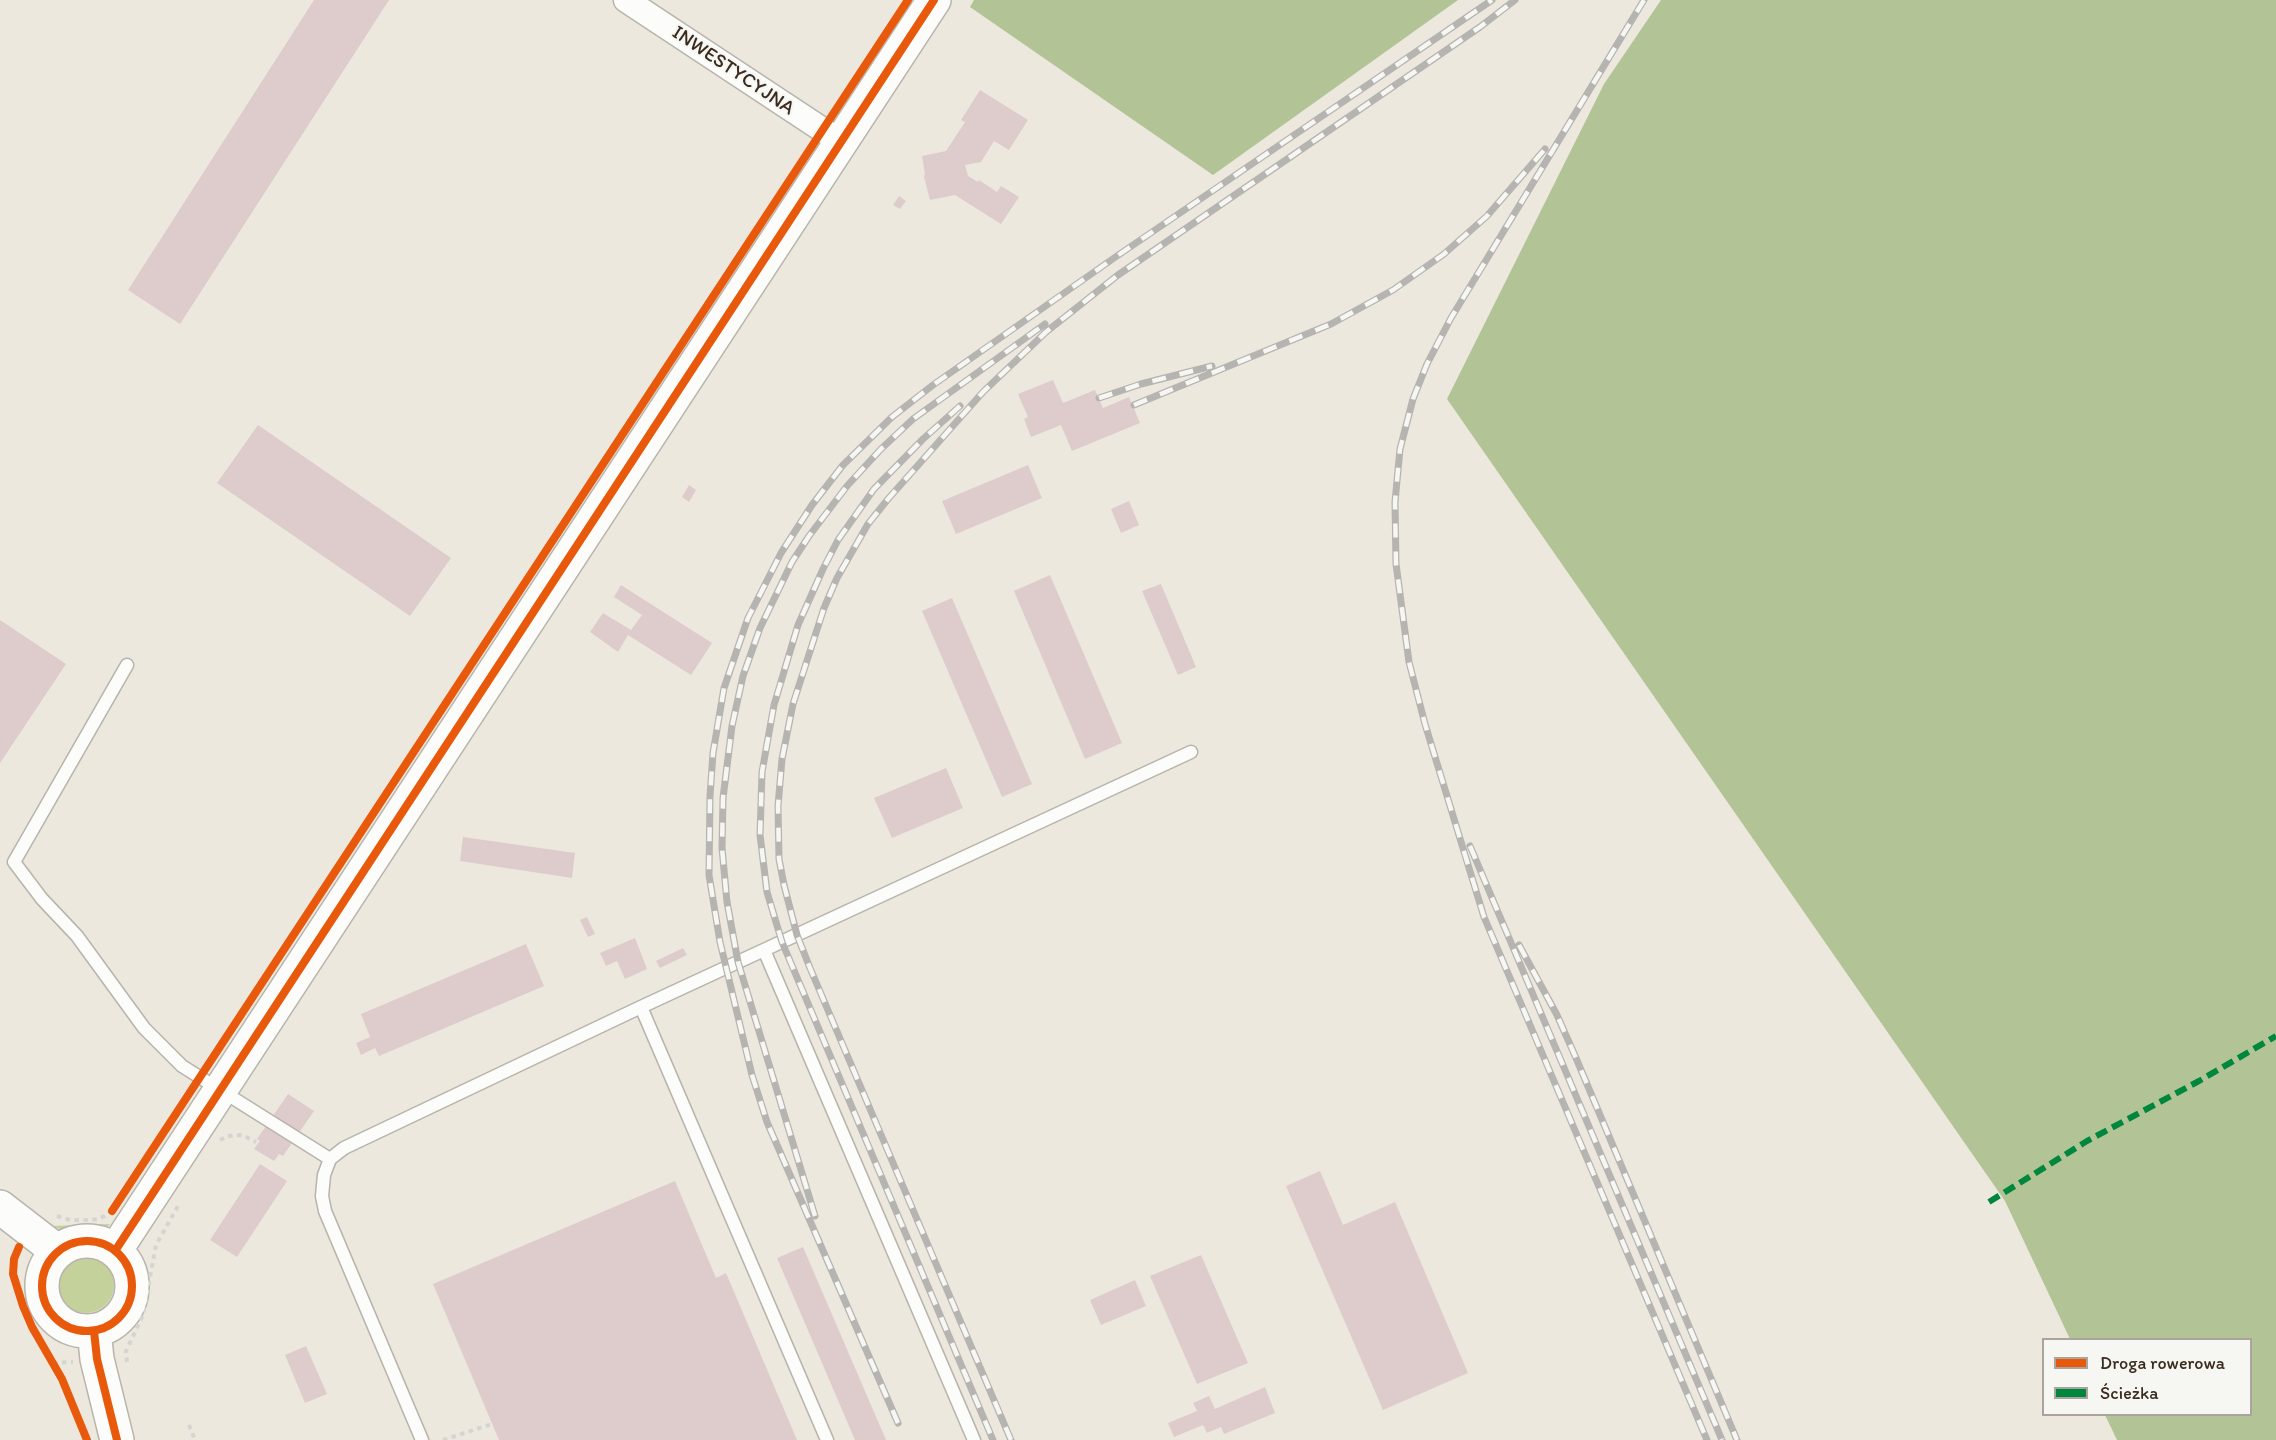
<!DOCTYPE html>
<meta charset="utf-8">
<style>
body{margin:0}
#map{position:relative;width:2276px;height:1440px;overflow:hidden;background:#ece8de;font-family:Itim,sans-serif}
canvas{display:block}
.legend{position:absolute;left:2042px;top:1338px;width:210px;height:78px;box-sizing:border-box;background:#f6f6f2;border:2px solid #aba49d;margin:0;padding:8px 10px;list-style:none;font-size:18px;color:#3b2a1e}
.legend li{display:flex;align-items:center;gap:12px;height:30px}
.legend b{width:30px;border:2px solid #aba49d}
</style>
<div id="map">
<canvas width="2276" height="1440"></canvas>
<ul class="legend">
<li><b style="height:8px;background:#e8590c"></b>Droga rowerowa</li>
<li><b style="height:8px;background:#00873e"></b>Ścieżka</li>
</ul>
</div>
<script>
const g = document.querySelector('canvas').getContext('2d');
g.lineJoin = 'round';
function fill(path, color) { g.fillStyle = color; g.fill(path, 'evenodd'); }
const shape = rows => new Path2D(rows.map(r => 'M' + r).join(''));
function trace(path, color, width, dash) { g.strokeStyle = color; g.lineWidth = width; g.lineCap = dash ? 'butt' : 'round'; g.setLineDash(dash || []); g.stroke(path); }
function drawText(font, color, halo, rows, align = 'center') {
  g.font = font + ' Itim,sans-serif'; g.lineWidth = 4.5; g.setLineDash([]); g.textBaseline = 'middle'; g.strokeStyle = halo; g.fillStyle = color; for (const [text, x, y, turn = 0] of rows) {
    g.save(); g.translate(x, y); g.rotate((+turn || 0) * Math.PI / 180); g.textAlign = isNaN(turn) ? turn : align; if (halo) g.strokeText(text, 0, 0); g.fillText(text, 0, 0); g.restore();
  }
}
const green = shape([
 [110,1224,106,1228,83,1231,62,1230,52,1226],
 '58 1285a28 28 0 1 1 56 0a28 28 0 1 1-56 0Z'
]);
const forest = shape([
 [974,0,1458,0,1213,175,970,7],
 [1661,0,2276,0,2276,1440,2117,1440,2105,1415,2250,1414,2250,1340,2070,1339,2005,1201,1447,399,1604,84]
]);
const building = shape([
 [314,0,389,0,180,324,128,290],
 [980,90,1028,120,1009,150,994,141,981,162,965,165,968,176,978,182,979,180,997,192,1001,186,1019,197,1001,224,955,195,930,200,924,177,925,174,922,156,946,151,965,122,961,120],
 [899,196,906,201,900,209,893,205],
 [1053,380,1063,403,1095,390,1103,408,1129,397,1140,423,1072,451,1061,425,1031,437,1024,419,1028,417,1018,394],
 [258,425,451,558,410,616,217,483],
 [1028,465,1042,498,956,534,942,501],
 [689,485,696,490,689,502,682,497],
 [1129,501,1139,525,1121,533,1111,509],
 [1050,575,1122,743,1085,759,1014,591],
 [1161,584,1196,667,1178,675,1142,591],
 [621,585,712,643,691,675,628,635,618,652,590,632,603,613,631,630,642,615,614,597],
 [952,598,1032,784,1002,797,922,611],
 [0,620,66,664,0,763],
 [946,768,963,808,892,838,874,798],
 [463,837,575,853,572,878,460,861],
 [587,917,595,934,588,937,580,920],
 [635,938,647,969,625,979,617,961,606,966,600,953],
 [526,944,544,986,379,1056,375,1048,361,1055,356,1043,370,1037,361,1014],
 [683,948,687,955,660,968,656,961],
 [288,1094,314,1111,283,1156,279,1154,274,1161,254,1149,260,1141,257,1139],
 [260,1164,287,1181,237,1257,210,1240],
 [1320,1171,1343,1225,1395,1202,1468,1373,1383,1410,1286,1186],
 [675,1181,716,1278,726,1273,797,1440,499,1440,433,1284],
 [803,1247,886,1440,855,1440,777,1258],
 [1201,1255,1248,1363,1197,1384,1150,1276],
 [1135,1280,1146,1306,1101,1325,1090,1300],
 [306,1346,327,1394,305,1403,285,1355],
 [1265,1387,1275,1413,1224,1434,1221,1427,1207,1433,1203,1425,1174,1437,1168,1423,1197,1411,1193,1403,1209,1396,1215,1409]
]);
const path = shape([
 [220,1140,228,1136,242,1135,256,1142],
 [57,1216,70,1220,90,1220,99,1219,108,1214],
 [127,1362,126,1351,143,1315,156,1245,178,1206],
 [53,1363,73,1362],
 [189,1425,195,1440],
 [443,1440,492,1424]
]);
const lane = shape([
 [127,665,14,862,42,899,77,936,144,1028,182,1066,330,1159],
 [764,950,974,1440],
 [641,1007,827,1440],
 [422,1440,325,1211,322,1196,324,1175,330,1159,344,1148,641,1007,1191,752]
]);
const street = shape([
 [626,0,841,142]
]);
const secondary = shape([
 [0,1207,57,1251],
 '42 1286a45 45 0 1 1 90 0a45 45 0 1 1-90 0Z',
 [115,1251,934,0],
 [94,1331,97,1359,117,1440]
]);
const rail = shape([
 [1644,0,1451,318,1427,364,1413,399,1400,449,1395,502,1396,564,1409,662,1425,724,1484,917,1707,1440],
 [1099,398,1141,384,1212,366],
 [1134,405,1331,324,1393,290,1444,254,1487,216,1545,149],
 [960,406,923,439,874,489,838,540,823,569,798,625,774,705,762,772,760,835,767,892,782,942,993,1440],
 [1470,846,1722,1440],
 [1519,945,1557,1015,1576,1058,1737,1440],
 [815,1216,738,962,727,902,722,848,723,798,732,726,743,676,760,628,792,562,809,536,847,486,881,449,913,419,1045,324],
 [898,1423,767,1122,752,1075,720,942,709,875,710,796,713,753,724,688,748,618,781,553,812,505,843,465,892,417,933,385,1114,258,1492,0],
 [1011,1440,810,968,797,935,784,885,779,859,778,806,782,759,793,704,824,608,837,578,868,524,888,499,983,392,1046,332,1118,275,1480,27,1515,0]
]);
const quiet = shape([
 [1989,1202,2087,1141,2199,1081,2276,1036]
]);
const cycleway = shape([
 [112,1211,908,0],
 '42 1286a45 45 0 1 1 90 0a45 45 0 1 1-90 0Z',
 [19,1247,14,1259,13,1274,23,1306,32,1327,62,1379,87,1440],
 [115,1251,934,0],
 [94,1331,97,1359,117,1440]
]);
const streetNames = [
 ["INWESTYCYJNA",733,71,34]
];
fill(green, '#c4d19b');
fill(forest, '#b2c395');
fill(building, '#decccd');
trace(lane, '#b8b4ac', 15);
trace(street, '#b8b4ac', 27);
trace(secondary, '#b8b4ac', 36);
trace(path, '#d5d4d0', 4, [4.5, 4.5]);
trace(lane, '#fcfcfa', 12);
trace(street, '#fcfcfa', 24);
trace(secondary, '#fcfcfa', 33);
trace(rail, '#b6b4b1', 7);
trace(rail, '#f6f6f2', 4.5, [14]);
trace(quiet, '#00873e', 6, [12, 6]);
trace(cycleway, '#e8590c', 8);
drawText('20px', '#3b2a1e', '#f6f6f2', streetNames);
</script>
